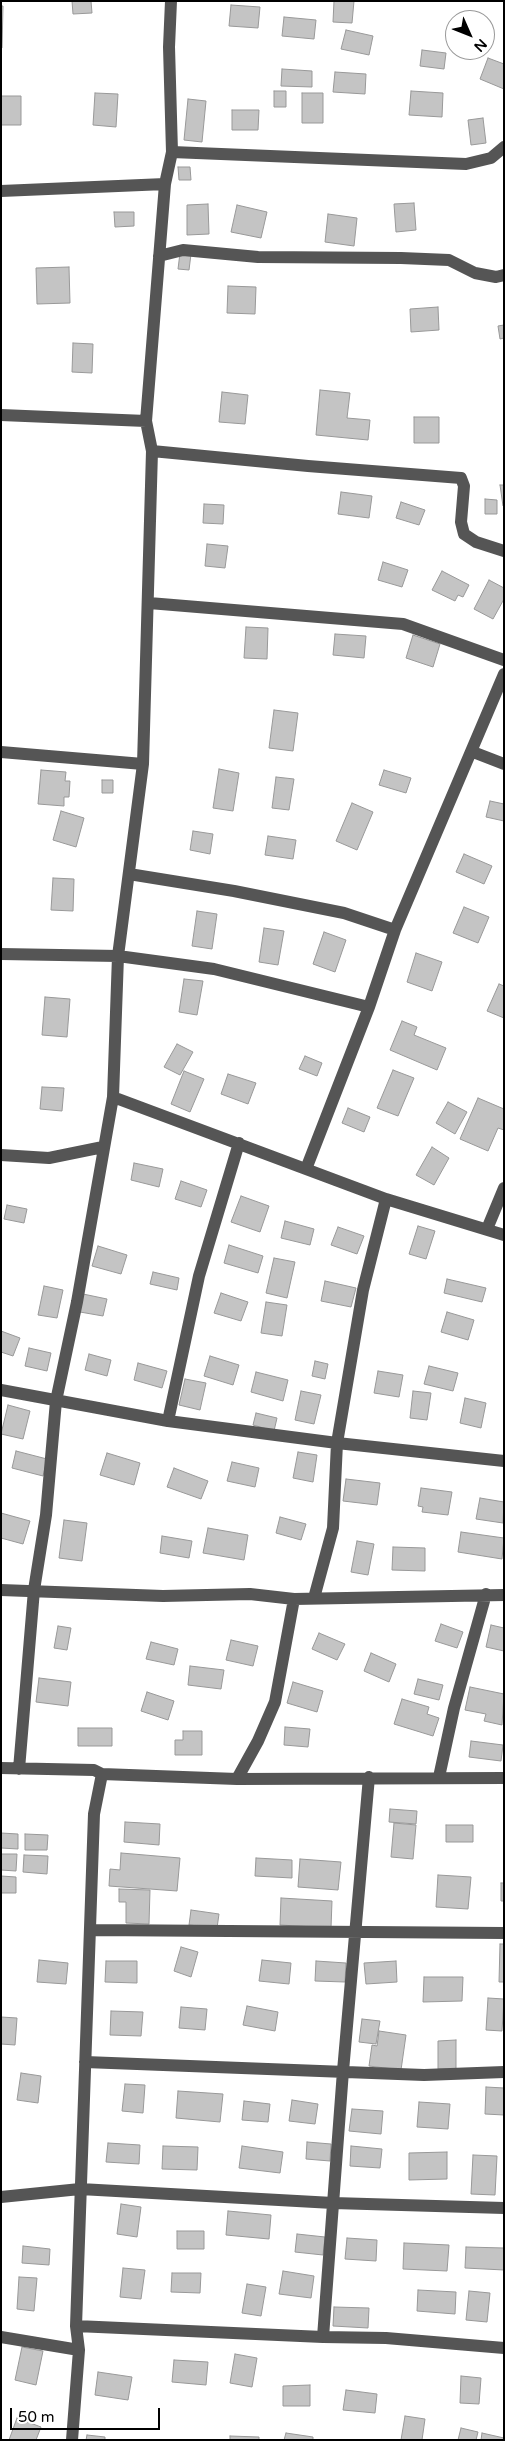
<!DOCTYPE html>
<style>
body{margin:0}
#map{position:relative;width:505px;height:2441px;overflow:hidden;background:#fff;font-family:"Varela Round",sans-serif}
canvas{display:block}
.frame{position:absolute;inset:0;border:2px solid #000;pointer-events:none}
.north{position:absolute;left:445px;top:10px;width:50px;height:50px;box-sizing:border-box;background:#fff;border:1px solid #999;border-radius:50%;rotate:134deg;font-size:14px;font-weight:700;line-height:20px;text-align:center;color:#000}
.north::after{content:'';display:block;margin:auto;width:18px;height:22px;background:#000;clip-path:polygon(50% 0,100% 100%,50% 72%,0 100%)}
.scale{position:absolute;left:10px;top:2408px;width:150px;height:22px;box-sizing:border-box;border:2px solid #000;border-top:0;padding-left:6px;font-size:15px;line-height:18px;white-space:nowrap;color:#000;-webkit-text-stroke:4px #fff;paint-order:stroke}
</style>
<div id="map">
<canvas width="505" height="2441"></canvas>
<div class="frame"></div>
<div class="north">N</div>
<div class="scale">50 m</div>
</div>
<script>
const g = document.querySelector('canvas').getContext('2d');
g.lineJoin = 'round';
function fill(path, color) { g.fillStyle = color; g.fill(path, 'evenodd'); }
const shape = rows => new Path2D(rows.map(r => 'M' + r).join(''));
function trace(path, color, width, dash) { g.strokeStyle = color; g.lineWidth = width; g.lineCap = dash ? 'butt' : 'round'; g.setLineDash(dash || []); g.stroke(path); }
const building = shape([
 [72,1,91,1,92,13,73,14,72,1],
 [334,1,354,1,352,23,333,22,334,1],
 [231,5,260,7,258,28,229,26,231,5],
 [1,6,3,6,2,48,1,48,1,6],
 [284,17,316,20,314,39,282,36,284,17],
 [346,30,373,36,369,55,341,49,346,30],
 [422,50,446,53,444,69,420,66,422,50],
 [488,58,504,64,504,89,480,79,488,58],
 [282,69,312,71,312,87,281,86,282,69],
 [335,72,366,74,365,94,333,92,335,72],
 [274,91,286,91,286,107,274,107,274,91],
 [411,91,443,93,442,117,409,115,411,91],
 [95,93,118,94,116,127,93,125,95,93],
 [302,93,323,93,323,123,302,123,302,93],
 [1,96,21,96,21,125,1,125,1,96],
 [188,99,206,101,202,142,184,140,188,99],
 [232,110,259,110,258,130,232,130,232,110],
 [483,118,486,143,471,145,468,120,483,118],
 [178,167,190,167,191,180,179,180,178,167],
 [414,203,416,230,396,232,394,204,414,203],
 [208,204,209,234,187,235,187,205,208,204],
 [237,205,267,212,261,238,231,232,237,205],
 [114,212,134,212,134,226,115,227,114,212],
 [328,214,357,218,354,246,325,242,328,214],
 [180,253,191,254,189,270,178,269,180,253],
 [69,267,70,303,37,304,36,268,69,267],
 [228,286,256,287,255,314,227,313,228,286],
 [438,307,439,330,411,332,410,309,438,307],
 [504,325,504,338,500,339,498,326,504,325],
 [73,343,93,344,92,373,72,372,73,343],
 [320,390,350,393,347,418,370,420,368,440,316,435,320,390],
 [222,392,248,395,245,424,219,422,222,392],
 [414,417,439,417,439,443,414,443,414,417],
 [500,485,504,485,504,506,503,506,500,485],
 [341,492,372,496,369,518,338,514,341,492],
 [485,499,497,500,497,514,485,514,485,499],
 [401,502,425,510,419,525,396,518,401,502],
 [204,504,224,505,223,524,203,523,204,504],
 [207,544,228,546,225,568,205,566,207,544],
 [383,562,408,570,402,587,378,580,383,562],
 [442,571,469,585,463,597,458,595,455,601,432,590,442,571],
 [489,580,504,588,504,599,493,619,474,609,489,580],
 [246,627,268,628,267,659,244,658,246,627],
 [335,634,366,636,364,658,333,655,335,634],
 [413,635,440,644,433,667,406,658,413,635],
 [274,710,298,713,293,751,269,748,274,710],
 [219,769,239,773,233,811,213,808,219,769],
 [41,770,66,772,65,781,70,781,69,797,64,797,64,806,38,804,41,770],
 [384,770,411,778,406,793,379,785,384,770],
 [276,777,294,779,289,810,272,808,276,777],
 [102,780,113,780,113,793,102,793,102,780],
 [490,801,504,804,504,821,486,817,490,801],
 [352,803,373,812,357,850,336,841,352,803],
 [61,811,84,818,76,847,53,840,61,811],
 [193,831,213,834,210,854,190,850,193,831],
 [268,836,296,840,293,859,265,855,268,836],
 [464,854,492,866,484,884,456,872,464,854],
 [53,878,74,879,73,911,51,910,53,878],
 [464,907,489,917,478,943,453,933,464,907],
 [197,911,217,914,212,949,192,946,197,911],
 [264,928,284,931,278,965,259,962,264,928],
 [324,932,346,940,335,972,313,964,324,932],
 [416,953,442,962,432,991,407,982,416,953],
 [184,979,203,981,197,1015,179,1012,184,979],
 [499,984,504,986,504,1018,487,1011,499,984],
 [45,997,70,999,67,1037,42,1035,45,997],
 [402,1021,417,1027,414,1035,446,1048,437,1070,390,1050,402,1021],
 [177,1044,193,1052,180,1075,164,1067,177,1044],
 [305,1056,322,1063,317,1076,299,1069,305,1056],
 [393,1070,414,1078,398,1116,377,1108,393,1070],
 [184,1071,204,1079,190,1112,171,1104,184,1071],
 [228,1074,256,1083,248,1104,221,1094,228,1074],
 [42,1087,64,1088,62,1111,40,1109,42,1087],
 [478,1098,504,1109,504,1130,498,1128,488,1151,460,1139,478,1098],
 [448,1102,467,1112,455,1134,436,1123,448,1102],
 [348,1108,370,1117,364,1132,342,1123,348,1108],
 [432,1147,449,1158,434,1185,416,1175,432,1147],
 [134,1163,163,1169,159,1187,131,1180,134,1163],
 [181,1181,207,1190,201,1207,175,1199,181,1181],
 [241,1196,269,1206,260,1232,231,1222,241,1196],
 [7,1205,27,1209,24,1223,4,1219,7,1205],
 [285,1221,314,1229,310,1245,281,1238,285,1221],
 [418,1226,435,1231,426,1259,409,1254,418,1226],
 [338,1227,364,1236,357,1254,331,1245,338,1227],
 [229,1245,263,1256,258,1273,224,1263,229,1245],
 [98,1246,127,1255,121,1274,92,1266,98,1246],
 [274,1258,295,1262,287,1298,266,1293,274,1258],
 [153,1272,179,1278,177,1290,150,1284,153,1272],
 [447,1279,486,1288,482,1302,444,1293,447,1279],
 [325,1281,356,1288,351,1307,321,1301,325,1281],
 [44,1286,63,1290,57,1318,38,1315,44,1286],
 [221,1293,248,1302,241,1321,214,1313,221,1293],
 [83,1294,107,1299,103,1316,80,1312,83,1294],
 [266,1302,287,1305,282,1336,261,1333,266,1302],
 [447,1312,474,1320,468,1340,441,1332,447,1312],
 [1,1331,20,1338,13,1356,1,1352,1,1331],
 [29,1348,51,1353,47,1371,25,1366,29,1348],
 [89,1354,111,1360,107,1376,85,1370,89,1354],
 [210,1356,239,1365,233,1385,204,1376,210,1356],
 [315,1361,328,1364,325,1379,312,1376,315,1361],
 [138,1363,167,1371,162,1388,134,1380,138,1363],
 [429,1366,458,1373,453,1391,424,1384,429,1366],
 [378,1371,403,1375,399,1397,374,1393,378,1371],
 [256,1372,288,1380,283,1401,251,1392,256,1372],
 [185,1379,206,1383,200,1410,179,1405,185,1379],
 [301,1391,321,1395,314,1424,295,1420,301,1391],
 [413,1391,431,1393,427,1420,410,1418,413,1391],
 [465,1398,486,1403,481,1428,460,1423,465,1398],
 [8,1405,30,1411,23,1439,1,1434,8,1405],
 [256,1413,277,1418,274,1431,253,1425,256,1413],
 [16,1451,47,1459,43,1476,12,1468,16,1451],
 [298,1452,317,1455,313,1482,293,1478,298,1452],
 [107,1453,140,1463,134,1485,100,1475,107,1453],
 [232,1462,259,1468,255,1487,227,1481,232,1462],
 [174,1468,208,1481,201,1499,167,1487,174,1468],
 [346,1479,380,1483,377,1505,343,1501,346,1479],
 [421,1488,452,1492,448,1515,422,1512,423,1507,418,1506,421,1488],
 [480,1498,504,1502,503,1523,476,1519,480,1498],
 [1,1513,30,1521,23,1544,1,1538,1,1513],
 [280,1517,306,1524,301,1540,276,1533,280,1517],
 [64,1520,87,1523,82,1561,59,1558,64,1520],
 [208,1528,248,1535,244,1560,203,1553,208,1528],
 [461,1532,504,1538,502,1559,458,1552,461,1532],
 [162,1536,192,1541,189,1558,160,1553,162,1536],
 [357,1541,374,1544,368,1575,351,1572,357,1541],
 [393,1547,425,1548,425,1571,392,1570,393,1547],
 [441,1624,463,1632,457,1648,435,1641,441,1624],
 [491,1625,504,1628,504,1651,486,1647,491,1625],
 [58,1626,71,1628,67,1650,54,1648,58,1626],
 [319,1633,345,1644,337,1660,312,1649,319,1633],
 [231,1640,258,1646,253,1666,226,1660,231,1640],
 [151,1642,178,1649,174,1665,146,1659,151,1642],
 [371,1653,396,1664,389,1682,364,1671,371,1653],
 [190,1666,224,1670,221,1689,188,1685,190,1666],
 [39,1678,71,1682,68,1706,36,1702,39,1678],
 [418,1679,443,1685,439,1700,414,1694,418,1679],
 [293,1682,323,1691,317,1712,287,1703,293,1682],
 [470,1687,504,1694,502,1725,484,1721,486,1714,465,1710,470,1687],
 [147,1692,174,1701,168,1720,141,1711,147,1692],
 [402,1699,429,1707,427,1714,439,1718,433,1736,394,1724,402,1699],
 [285,1727,310,1729,308,1747,284,1745,285,1727],
 [78,1728,112,1728,112,1746,78,1746,78,1728],
 [183,1731,202,1731,202,1755,175,1755,175,1740,183,1740,183,1731],
 [471,1741,503,1745,501,1761,469,1757,471,1741],
 [390,1809,417,1811,416,1824,389,1822,390,1809],
 [125,1822,160,1824,159,1845,124,1842,125,1822],
 [394,1823,416,1825,413,1859,391,1857,394,1823],
 [446,1825,473,1825,473,1842,446,1842,446,1825],
 [1,1833,18,1834,18,1849,1,1848,1,1833],
 [25,1834,48,1835,47,1850,25,1850,25,1834],
 [121,1853,180,1858,177,1891,109,1886,110,1869,120,1870,121,1853],
 [1,1854,17,1854,16,1871,1,1870,1,1854],
 [24,1855,48,1856,47,1874,23,1872,24,1855],
 [256,1858,292,1860,292,1878,255,1876,256,1858],
 [300,1859,341,1862,338,1890,298,1887,300,1859],
 [438,1875,471,1877,468,1909,436,1907,438,1875],
 [1,1876,16,1877,16,1893,1,1893,1,1876],
 [501,1883,504,1883,504,1901,501,1901,501,1883],
 [119,1889,150,1890,149,1924,126,1923,126,1902,119,1902,119,1889],
 [281,1898,332,1901,331,1928,280,1925,281,1898],
 [191,1910,219,1914,217,1928,189,1925,191,1910],
 [500,1944,504,1944,504,1982,499,1982,500,1944],
 [181,1947,198,1952,191,1977,174,1971,181,1947],
 [39,1960,68,1963,66,1984,37,1982,39,1960],
 [262,1960,291,1963,289,1984,259,1981,262,1960],
 [106,1961,137,1961,137,1983,105,1982,106,1961],
 [316,1961,346,1963,345,1982,315,1981,316,1961],
 [396,1961,397,1982,366,1984,364,1963,396,1961],
 [424,1977,463,1977,462,2001,423,2002,424,1977],
 [488,1998,504,1999,502,2031,486,2030,488,1998],
 [247,2006,278,2012,275,2031,243,2025,247,2006],
 [181,2007,207,2009,205,2030,179,2028,181,2007],
 [111,2011,143,2012,141,2036,110,2035,111,2011],
 [1,2017,17,2018,15,2045,1,2044,1,2017],
 [362,2019,380,2021,376,2044,359,2042,362,2019],
 [379,2031,406,2035,401,2070,369,2066,372,2045,377,2046,379,2031],
 [456,2040,456,2069,438,2069,438,2041,456,2040],
 [21,2073,41,2076,38,2103,17,2100,21,2073],
 [125,2084,145,2085,143,2113,122,2111,125,2084],
 [486,2087,504,2088,504,2115,485,2114,486,2087],
 [178,2091,223,2094,220,2122,176,2118,178,2091],
 [292,2100,318,2104,315,2124,289,2121,292,2100],
 [244,2101,270,2104,268,2122,242,2120,244,2101],
 [419,2102,450,2104,448,2129,417,2127,419,2102],
 [352,2109,383,2111,381,2134,349,2131,352,2109],
 [307,2142,331,2144,330,2161,306,2159,307,2142],
 [108,2143,140,2145,139,2164,106,2162,108,2143],
 [163,2146,198,2147,197,2170,162,2169,163,2146],
 [242,2146,283,2152,280,2173,239,2168,242,2146],
 [351,2146,382,2149,380,2168,350,2166,351,2146],
 [447,2152,447,2179,409,2180,409,2153,447,2152],
 [473,2155,497,2156,495,2195,471,2194,473,2155],
 [121,2204,141,2207,137,2237,117,2234,121,2204],
 [228,2211,271,2215,269,2239,226,2235,228,2211],
 [177,2231,204,2231,204,2249,177,2249,177,2231],
 [297,2234,325,2237,323,2255,295,2252,297,2234],
 [347,2238,377,2240,376,2261,345,2259,347,2238],
 [404,2243,449,2245,447,2271,403,2269,404,2243],
 [23,2246,50,2249,49,2265,22,2263,23,2246],
 [466,2247,504,2248,504,2270,465,2268,466,2247],
 [123,2268,145,2270,141,2299,120,2297,123,2268],
 [283,2271,314,2276,311,2298,279,2294,283,2271],
 [172,2273,201,2273,200,2293,171,2292,172,2273],
 [19,2277,37,2278,34,2311,17,2309,19,2277],
 [247,2284,266,2287,261,2316,242,2313,247,2284],
 [418,2290,456,2292,455,2314,417,2311,418,2290],
 [469,2291,490,2293,487,2322,466,2320,469,2291],
 [334,2307,369,2308,368,2328,333,2326,334,2307],
 [22,2347,43,2351,36,2385,15,2380,22,2347],
 [235,2354,257,2358,252,2387,230,2383,235,2354],
 [174,2360,208,2362,206,2385,172,2382,174,2360],
 [98,2372,132,2377,128,2400,95,2395,98,2372],
 [461,2376,481,2378,479,2404,460,2403,461,2376],
 [310,2385,310,2406,283,2406,283,2386,310,2385],
 [346,2390,377,2394,375,2413,343,2410,346,2390],
 [405,2416,425,2419,422,2440,401,2440,405,2416],
 [17,2418,41,2427,36,2440,9,2440,17,2418],
 [461,2428,478,2432,476,2440,458,2440,461,2428],
 [286,2433,313,2437,313,2440,284,2440,286,2433],
 [482,2433,504,2438,504,2440,481,2440,482,2433],
 [87,2435,105,2437,105,2440,86,2440,87,2435],
 [230,2436,259,2437,259,2440,230,2440,230,2436]
]);
const minor = shape([
 [172,152,466,164,491,158,504,147],
 [1,191,165,184],
 [159,256,183,250,258,257,401,258,449,260,475,273,496,277,504,275],
 [1,415,146,421],
 [152,451,308,466,461,478,464,486,461,522,464,534,476,542,504,551],
 [149,603,403,624,504,660],
 [1,752,143,764],
 [473,752,504,764],
 [129,874,234,891,344,913,395,930],
 [1,954,118,956,214,969,369,1007],
 [113,1097,386,1199,504,1235],
 [1,1155,49,1158,103,1147],
 [306,1169,369,1007,395,930,504,674],
 [487,1229,504,1188],
 [1,1390,168,1421,337,1443,504,1461],
 [168,1421,199,1276,239,1143],
 [1,1590,163,1596,250,1594,294,1599,504,1595],
 [314,1598,333,1528,337,1443,363,1290,386,1199],
 [1,1768,94,1770,102,1774,237,1779,504,1778],
 [19,1769,34,1590,46,1515,56,1401,77,1302,113,1097,118,956,143,764,152,451,146,421,165,184,172,152,169,47,171,1],
 [439,1777,454,1708,486,1594],
 [237,1779,258,1741,275,1702,294,1599],
 [91,1930,504,1933],
 [85,2062,424,2075,504,2072],
 [1,2197,80,2189,333,2203,504,2208],
 [76,2326,323,2337,386,2338,504,2348],
 [1,2337,79,2350],
 [323,2337,343,2071,369,1777],
 [72,2440,79,2350,76,2326,94,1814,102,1774]
]);
fill(building, '#c4c4c4');
trace(building, '#999', 1);
trace(minor, '#555', 12);
</script>
